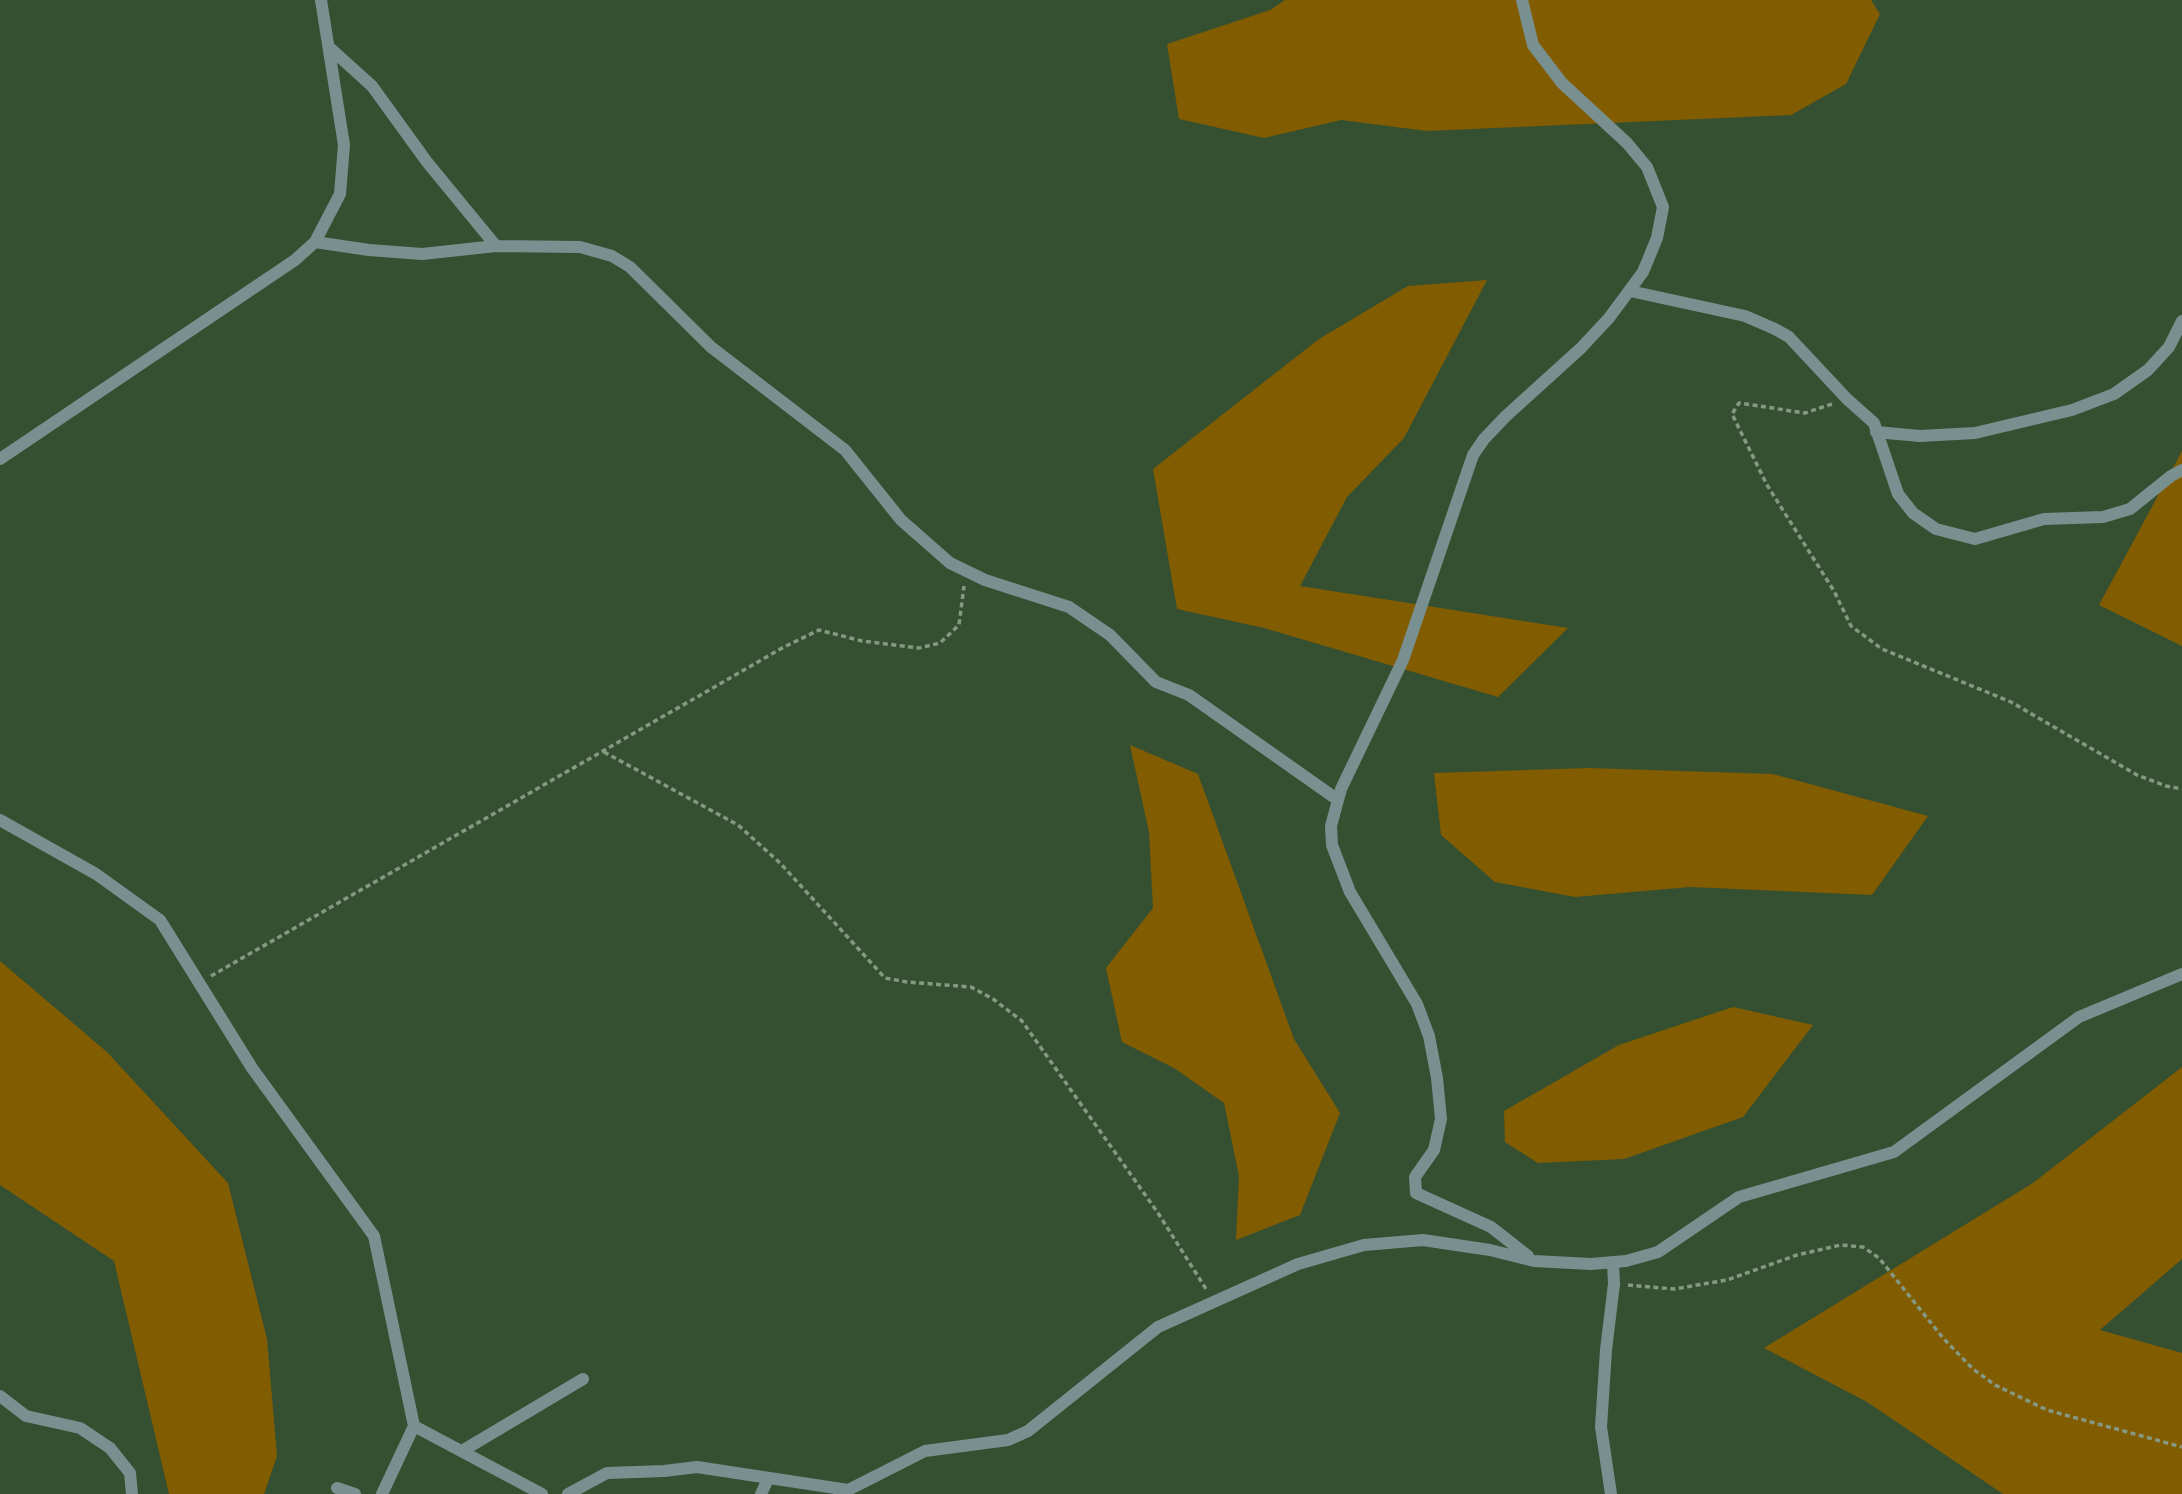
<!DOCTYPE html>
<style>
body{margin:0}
canvas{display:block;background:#354f31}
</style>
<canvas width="2182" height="1494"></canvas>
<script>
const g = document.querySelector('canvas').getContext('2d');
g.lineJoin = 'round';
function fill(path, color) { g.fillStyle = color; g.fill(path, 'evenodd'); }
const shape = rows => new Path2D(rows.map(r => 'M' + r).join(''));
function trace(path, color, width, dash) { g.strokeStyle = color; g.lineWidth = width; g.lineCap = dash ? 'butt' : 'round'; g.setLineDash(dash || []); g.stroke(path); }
const green = shape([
 [1285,0,1871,0,1880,14,1846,84,1791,115,1427,131,1341,120,1264,138,1179,119,1167,44,1270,10],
 [1487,280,1404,438,1347,497,1300,586,1568,628,1498,697,1264,628,1177,609,1153,469,1319,339,1408,286],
 [2182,451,2182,646,2099,605],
 [1130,745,1198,774,1294,1039,1340,1113,1300,1215,1236,1240,1239,1176,1224,1103,1174,1068,1122,1042,1106,968,1153,908,1149,832],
 [1589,768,1773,774,1928,816,1872,895,1690,887,1575,897,1495,882,1441,835,1434,773],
 [0,961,107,1052,228,1183,267,1339,277,1456,264,1494,169,1494,114,1261,0,1185],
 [1733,1007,1813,1025,1743,1117,1624,1159,1538,1163,1505,1142,1504,1111,1619,1045],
 [2182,1067,2182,1259,2100,1330,2182,1353,2182,1494,2003,1494,1867,1402,1764,1348,2033,1183]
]);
const path = shape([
 [1832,404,1805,413,1739,403,1732,414,1767,485,1834,591,1851,626,1882,649,2011,702,2137,775,2166,786,2182,789],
 [604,752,738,825,780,863,885,978,907,982,971,987,993,999,1022,1021,1158,1213,1206,1289],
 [211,976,784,647,819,630,862,641,919,648,940,643,959,625,964,586],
 [1628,1285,1674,1289,1727,1280,1797,1255,1841,1245,1863,1247,1879,1258,1943,1338,1973,1369,1995,1385,2047,1410,2182,1447]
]);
const minor = shape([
 [1522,0,1533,45,1562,83,1627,143,1647,167,1663,207,1657,238,1643,272,1609,318,1581,348,1506,416,1484,439,1473,455,1403,660,1341,789,1331,826,1332,845,1350,892,1417,1004,1429,1036,1437,1078,1441,1119,1434,1150,1415,1177,1416,1193,1491,1227,1528,1256],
 [331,49,372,86,427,162,496,246],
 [315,242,369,250,422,254,496,246,580,247,612,256,630,267,711,347,845,450,901,520,950,563,985,580,1069,607,1110,635,1156,682,1189,695,1338,800],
 [1630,291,1745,316,1775,329,1789,337,1847,399,1874,423,1898,494,1913,513,1936,529,1975,539,2044,519,2103,517,2130,509,2171,476,2182,470],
 [1876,432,1920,436,1975,433,2072,410,2114,394,2148,370,2169,347,2182,321],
 [0,459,295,260,315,242,340,194,344,145,321,0],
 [0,820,96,874,160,920,252,1068,374,1236,414,1426,382,1494],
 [0,1396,26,1416,80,1428,110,1448,130,1473,132,1494],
 [414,1426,542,1494],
 [462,1451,583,1379],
 [337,1488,355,1494],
 [568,1494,607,1473,664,1471,697,1467,848,1490,925,1451,1008,1440,1028,1431,1158,1327,1298,1264,1364,1245,1423,1240,1490,1250,1534,1261,1591,1264,1626,1261,1658,1252,1739,1197,1894,1152,2079,1017,2182,974],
 [761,1494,768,1479],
 [1611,1494,1601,1427,1606,1350,1614,1284,1613,1262]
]);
fill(green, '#815c00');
trace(path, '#859982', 3.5, [5, 3.5]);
trace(minor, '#799091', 12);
</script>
